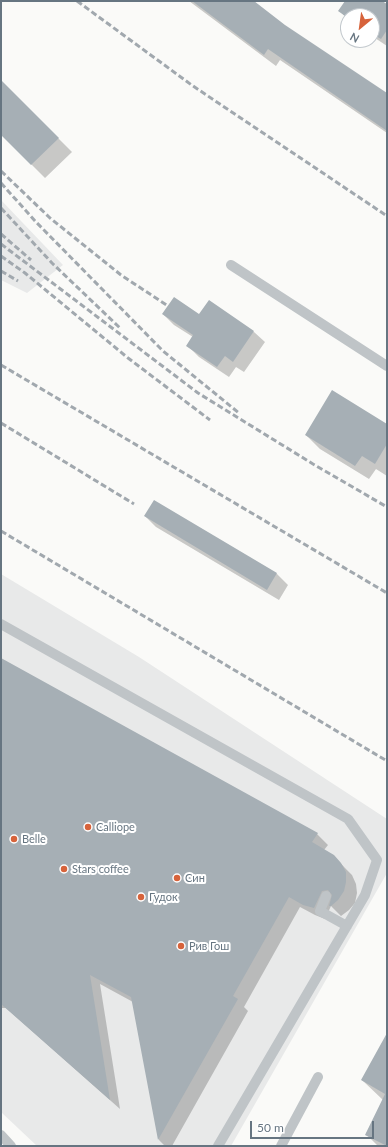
<!DOCTYPE html>
<meta charset="utf-8">
<style>
body{margin:0}
#map{position:relative;width:388px;height:1147px;overflow:hidden;background:#fafaf8;font-family:Lato,sans-serif}
canvas{display:block}
.frame{position:absolute;inset:0;border:2px solid #667581;pointer-events:none}
.north{position:absolute;left:340px;top:8px;width:40px;height:40px;box-sizing:border-box;background:#fff;border:1px solid #c2c8cd;border-radius:50%;rotate:209deg;font-size:11px;font-weight:700;line-height:16px;text-align:center;color:#667581}
.north::after{content:'';display:block;margin:auto;width:14px;height:18px;background:#d7633b;clip-path:polygon(50% 0,100% 100%,50% 72%,0 100%)}
.scale{position:absolute;left:250px;top:1121px;width:124px;height:18px;box-sizing:border-box;border:2px solid #667581;border-top:0;padding-left:5px;font-size:12px;line-height:14px;white-space:nowrap;color:#667581;-webkit-text-stroke:3px #fff;paint-order:stroke}
</style>
<div id="map">
<canvas width="388" height="1147"></canvas>
<div class="frame"></div>
<div class="north">N</div>
<div class="scale">50 m</div>
</div>
<script>
const g = document.querySelector('canvas').getContext('2d');
g.lineJoin = 'round';
function fill(path, color) { g.fillStyle = color; g.fill(path, 'evenodd'); }
const shape = rows => new Path2D(rows.map(r => 'M' + r).join(''));
function trace(path, color, width, dash) { g.strokeStyle = color; g.lineWidth = width; g.lineCap = dash ? 'butt' : 'round'; g.setLineDash(dash || []); g.stroke(path); }
function drawText(font, color, halo, rows, align = 'center') {
  g.font = font + ' Lato,sans-serif'; g.lineWidth = 4; g.setLineDash([]); g.textBaseline = 'middle'; g.strokeStyle = halo; g.fillStyle = color; for (const [text, x, y, turn = 0] of rows) {
    g.save(); g.translate(x, y); g.rotate((+turn || 0) * Math.PI / 180); g.textAlign = isNaN(turn) ? turn : align; if (halo) g.strokeText(text, 0, 0); g.fillText(text, 0, 0); g.restore();
  }
}
const built = shape([
 [1,200,63,265,27,293,1,280],
 [1,574,139,657,387,819,387,873,231,1146,37,1146,1,1112]
]);
const shadow = shape([
 [189,1,251,1,285,26,387,94,387,133,280,60,276,66],
 [346,1,380,1,387,6,387,46,372,36,372,16,348,16,348,20,340,11],
 [1,81,72,152,45,178,1,134],
 [163,314,199,315,254,332,265,342,244,372,236,367,229,377,199,357,188,346,193,337,174,325],
 [387,425,387,476,376,469,369,479,320,449,306,435],
 [154,501,277,574,288,585,279,600,156,527,145,516],
 [1,659,317,834,328,845,324,850,334,856,345,868,352,875,356,884,357,893,355,903,349,910,341,916,331,906,325,919,315,915,300,907,244,1007,248,1011,172,1146,165,1146,159,1140,133,1002,100,984,120,1109,6,1008,1,1008],
 [387,1035,387,1146,378,1146,366,1134,383,1100,362,1080]
]);
const building = shape([
 [192,1,254,1,285,25,387,93,387,131,268,49,264,55],
 [345,1,382,1,387,4,387,30,381,39,372,34,372,16,348,16,348,18,338,11],
 [1,80,59,138,31,165,1,135],
 [174,297,199,314,209,300,254,331,233,362,225,356,217,367,186,346,193,335,162,314],
 [332,390,387,424,387,444,375,464,362,456,355,466,305,435],
 [154,500,277,573,267,590,144,516],
 [1,658,318,833,312,842,334,855,341,863,346,872,346,882,344,891,338,900,331,906,329,906,332,895,328,890,322,891,314,908,303,905,289,897,233,996,238,999,158,1140,131,997,90,975,110,1100,1,1004],
 [387,1033,387,1146,365,1135,385,1094,361,1080]
]);
const service = shape([
 [231,265,387,366],
 [1,624,348,819,377,860,365,895,218,1146],
 [326,896,320,911,347,926],
 [1,1135,11,1146],
 [281,1146,318,1077]
]);
const rail = shape([
 [77,1,193,86,387,216],
 [1,171,50,218,121,275,168,306],
 [1,183,36,222,163,351,239,413],
 [1,208,52,263,120,328],
 [1,234,31,260],
 [1,244,198,393,313,464,387,507],
 [1,256,25,273,128,358,210,420],
 [1,271,18,281],
 [1,365,387,593],
 [1,423,134,504],
 [1,531,387,761]
]);
const markers = [
 [88,827,4,"#d7633b"],
 [14,839,4,"#d7633b"],
 [64,869,4,"#d7633b"],
 [177,878,4,"#d7633b"],
 [141,897,4,"#d7633b"],
 [181,946,4,"#d7633b"]
];
const poiNames = [
 ["Calliope",96,827],
 ["Belle",22,839],
 ["Stars coffee",72,869],
 ["Син",185,878],
 ["Гудок",149,897],
 ["Рив Гош",189,946]
];
fill(built, '#e8e9e9');
fill(shadow, '#0003');
fill(building, '#a6afb5');
trace(service, '#bfc4c7', 10);
trace(rail, '#a1a8ae', 3, [6, 3]);
for (const [x, y, r, color] of markers) { const dot = new Path2D(); dot.arc(x, y, r, 0, 2 * Math.PI); g.fillStyle = color; g.fill(dot); trace(dot, '#fff', 1.5); }
drawText('11px', '#667581', '#fff', poiNames, 'left');
</script>
